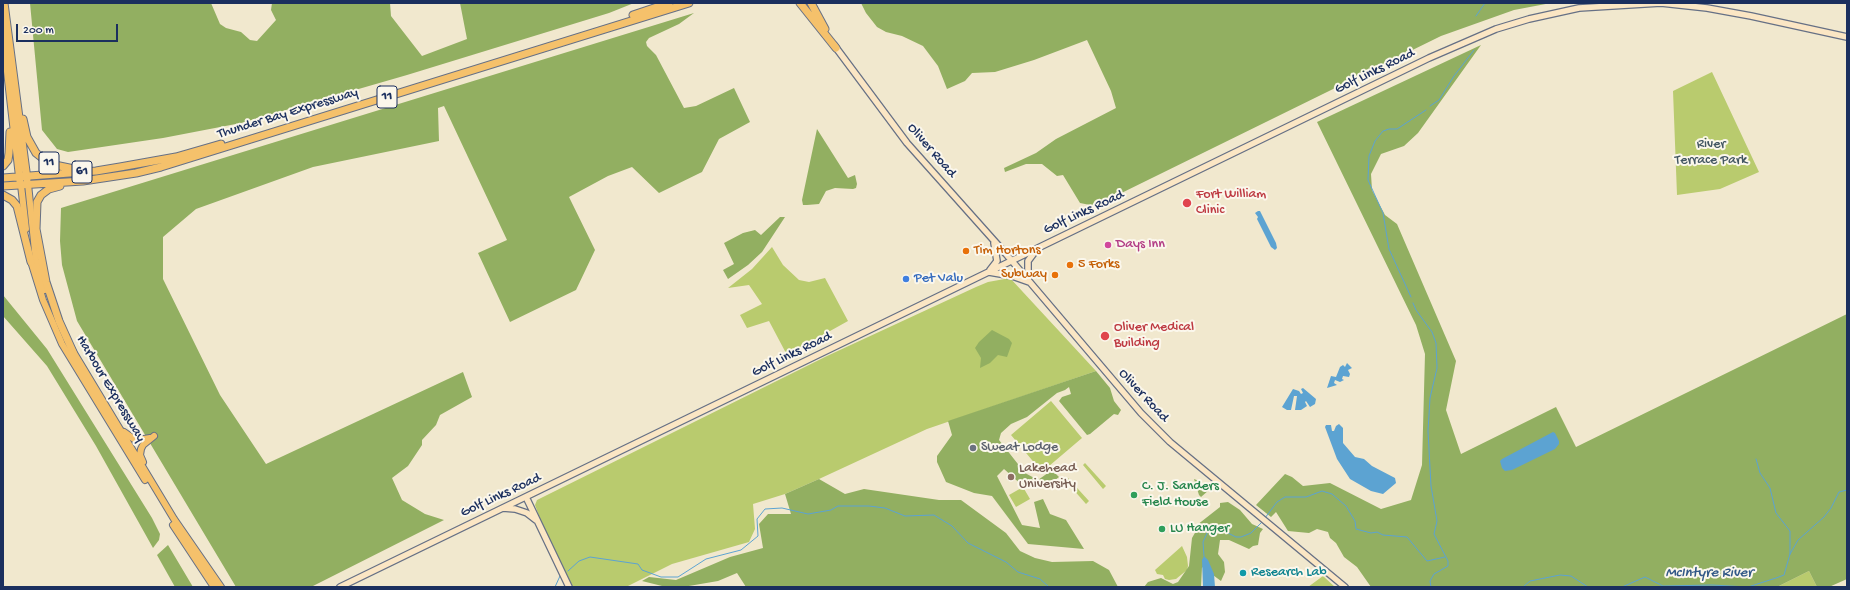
<!DOCTYPE html>
<style>
body{margin:0}
#map{position:relative;width:1850px;height:590px;overflow:hidden;background:#f1e8ce;font-family:"Gochi Hand",sans-serif}
canvas{display:block}
.frame{position:absolute;inset:0;border:4px solid #1b2f5e;pointer-events:none}
.scale{position:absolute;left:16px;top:24px;width:102px;height:18px;box-sizing:border-box;border:2px solid #1b2f5e;border-top:0;padding-left:5px;font-size:12px;line-height:14px;white-space:nowrap;color:#1b2f5e;-webkit-text-stroke:3px #fbf7ec;paint-order:stroke}
</style>
<div id="map">
<canvas width="1850" height="590"></canvas>
<div class="frame"></div>
<div class="scale">200 m</div>
</div>
<script>
const g = document.querySelector('canvas').getContext('2d');
g.lineJoin = 'round';
function fill(path, color) { g.fillStyle = color; g.fill(path, 'evenodd'); }
const shape = rows => new Path2D(rows.map(r => 'M' + r).join(''));
function trace(path, color, width, dash) { g.strokeStyle = color; g.lineWidth = width; g.lineCap = dash ? 'butt' : 'round'; g.setLineDash(dash || []); g.stroke(path); }
function drawText(font, color, halo, rows, align = 'center') {
  g.font = font + ' "Gochi Hand",sans-serif'; g.lineWidth = 4; g.setLineDash([]); g.textBaseline = 'middle'; g.strokeStyle = halo; g.fillStyle = color; for (const [text, x, y, turn = 0] of rows) {
    g.save(); g.translate(x, y); g.rotate((+turn || 0) * Math.PI / 180); g.textAlign = isNaN(turn) ? turn : align; if (halo) g.strokeText(text, 0, 0); g.fillText(text, 0, 0); g.restore();
  }
}
const green = shape([
 [1712,72,1759,172,1720,189,1677,195,1673,91],
 [772,247,783,265,799,280,809,282,825,278,848,321,787,355,769,321,747,328,740,315,762,304,749,285,728,288,752,269],
 [1010,278,1096,371,927,429,819,479,785,494,753,504,755,529,749,542,672,564,626,587,573,587,543,527,535,505,537,500,827,356,976,287,988,282],
 [1051,401,1082,438,1042,472,1011,435],
 [1085,463,1106,486,1103,489,1083,465],
 [1068,478,1089,501,1086,504,1065,480],
 [1023,487,1030,499,1016,507,1009,495],
 [1182,546,1187,557,1188,566,1187,570,1176,579,1169,580,1165,579,1163,575,1157,574,1155,570],
 [1809,571,1817,587,1777,587],
 [1323,576,1335,587,1308,587]
]);
const forest = shape([
 [30,3,211,3,220,24,226,28,241,32,250,40,257,41,276,20,271,10,272,3,390,3,391,16,422,56,467,39,460,3,634,3,609,13,407,75,241,123,163,138,68,152,57,149,42,130],
 [861,3,1551,3,1514,10,1441,36,1095,206,1080,203,1063,175,1057,176,1042,164,1026,164,1005,172,1004,168,1036,153,1056,139,1116,108,1111,91,1087,40,1034,60,995,72,972,73,965,81,947,89,938,66,923,46,902,36,886,32,877,27,866,13],
 [694,13,679,24,649,38,646,42,647,46,656,55,684,108,696,106,734,88,750,122,719,139,702,172,659,193,632,167,608,176,569,197,595,250,576,290,510,322,478,253,507,240,444,106,438,108,439,141,313,167,196,209,163,237,163,279,220,395,266,464,463,372,472,397,440,415,436,425,422,440,422,445,408,466,392,478,402,500,425,514,444,520,311,587,236,587,77,321,62,265,60,241,61,208],
 [1481,45,1418,133,1404,146,1381,154,1371,174,1372,190,1385,215,1397,224,1456,361,1446,410,1461,454,1556,407,1576,447,1847,314,1847,579,1829,587,1817,587,1809,571,1777,587,1371,587,1357,567,1344,557,1336,543,1330,538,1328,532,1317,529,1309,533,1288,531,1276,512,1271,517,1256,505,1285,474,1292,477,1303,486,1330,483,1381,509,1411,500,1422,465,1425,354,1416,325,1317,122],
 [817,129,848,178,855,175,857,184,856,188,853,189,835,188,826,191,819,204,807,205,803,205,802,200],
 [780,217,785,217,762,252,748,265,728,279,723,270,734,264,724,243,743,233,755,230,761,235],
 [3,295,47,349,152,518,160,534,159,540,153,548,96,446,47,366,3,316],
 [992,330,1009,339,1012,343,1007,357,998,355,990,363,980,368,981,358,975,348,979,342],
 [1096,371,1110,388,1114,401,1121,410,1118,415,1114,414,1090,434,1087,435,1059,401,1062,397,1071,394,1069,387,1065,390,1057,393,1027,417,1011,424,1001,433,999,440,1025,473,1038,480,1052,470,1059,477,1046,487,1024,487,1004,469,997,476,1022,525,1040,528,1034,502,1043,499,1050,514,1066,520,1084,549,1028,544,992,496,974,493,946,482,937,462,937,456,952,435,948,421],
 [819,479,845,494,864,489,939,500,961,500,1006,533,1020,551,1035,558,1052,562,1093,561,1109,570,1118,587,746,587,737,573,718,581,683,587,666,587,642,581,649,577,676,580,730,557,763,548,759,524,768,514,791,514,785,494],
 [1194,479,1199,481,1209,490,1201,497,1199,495],
 [1228,502,1240,510,1252,524,1263,529,1260,533,1258,545,1253,546,1249,549,1229,540,1220,540,1218,554,1224,562,1225,572,1221,581,1202,567,1201,587,1144,587,1148,582,1161,578,1173,584,1178,582,1189,566,1192,538,1196,531,1197,525,1220,507,1220,503],
 [168,545,193,587,175,587,157,555]
]);
const water = shape([
 [1258,211,1260,211,1276,243,1277,248,1275,250,1271,247,1257,219,1258,217,1255,213],
 [1347,363,1352,368,1348,370,1350,374,1349,377,1343,376,1342,379,1344,380,1340,382,1335,380,1334,383,1337,385,1327,388,1331,376,1336,377,1340,367,1343,365,1345,367],
 [1303,388,1316,399,1315,404,1310,407,1306,401,1305,402,1307,406,1301,410,1295,410,1297,396,1294,396,1291,410,1287,410,1282,407,1293,389,1299,391,1301,394,1303,393,1301,389],
 [1339,424,1343,428,1343,443,1355,457,1364,459,1372,466,1395,478,1396,483,1383,494,1371,491,1350,479,1337,459,1325,427,1326,425,1331,425,1332,431,1334,431,1336,426],
 [1553,432,1555,433,1559,441,1559,444,1555,449,1512,470,1505,471,1502,468,1500,461,1502,459],
 [1204,556,1208,560,1214,574,1215,587,1203,587,1202,560]
]);
const stream = shape([
 [1476,16,1485,3],
 [1430,106,1439,100,1454,76,1474,50],
 [1411,297,1389,249,1383,213,1368,180,1369,156,1375,141,1383,131,1389,129,1397,129,1426,110],
 [1413,303,1416,310,1432,332,1436,343,1437,368,1430,398,1428,431,1431,486,1437,521,1434,534,1448,561,1448,566,1434,574,1430,581,1431,587],
 [1756,459,1760,473,1770,488,1776,513,1790,531,1790,554],
 [1265,518,1277,502,1285,497,1306,497,1322,491,1332,494,1346,506,1355,521,1356,529,1371,533,1377,532,1383,535,1407,537,1427,561,1445,557],
 [1204,556,1203,542,1209,529,1218,528,1236,537,1241,537,1251,533,1263,521],
 [568,571,579,561,590,557,638,564,642,570,661,577,678,577,706,559,741,550,758,536,757,519,765,509,782,508,808,514,831,510,838,506,869,506,885,508,905,516,934,515,952,526,968,543,1006,562,1018,572,1040,579,1049,587],
 [555,587,560,576],
 [1523,587,1530,581,1560,575,1571,576,1588,587],
 [1622,587,1645,577,1663,586,1712,585,1748,587,1776,578,1784,575,1790,554,1798,540,1824,517,1831,508,1839,492,1847,490]
]);
const secondary = shape([
 [834,45,907,143,1006,254,1141,413,1170,442,1345,587],
 [990,270,997,261,994,243],
 [989,272,1012,276,1029,282],
 [1028,279,1028,261,1037,249],
 [526,497,569,587],
 [503,508,515,509,527,513,536,520],
 [340,587,1429,58,1496,29,1529,19,1579,8,1661,3,1707,8,1751,16,1847,37]
]);
const primary = shape([
 [28,184,36,261,45,290],
 [21,185,26,229],
 [30,258,43,300,62,344,145,480],
 [71,348,174,519,221,587],
 [124,432,134,439,144,439,150,438],
 [143,462,140,455,141,449,143,445,154,436],
 [173,525,214,587]
]);
const highway = shape([
 [4,3,27,179],
 [800,3,836,48],
 [811,3,825,29],
 [633,15,669,3],
 [3,32,20,181],
 [23,119,27,137,36,153,50,164,74,169],
 [3,166,8,160,9,153,10,132],
 [3,178,96,171,120,167,176,157,221,144],
 [3,186,83,181,136,173,161,167,689,3],
 [60,186,49,189,41,195,37,202,36,229,46,282,59,321,73,352],
 [3,195,12,200,17,206,31,262]
]);
const markers = [
 [1187,203,5,"#e0444e"],
 [1108,245,4,"#d1479c"],
 [966,251,4,"#e8710a"],
 [1070,265,4,"#e8710a"],
 [1055,275,4,"#e8710a"],
 [906,279,4,"#3f7fe0"],
 [1105,336,5,"#e0444e"],
 [973,448,4,"#6b7280"],
 [1011,477,4,"#8d6e63"],
 [1134,495,4,"#2e9e5b"],
 [1162,529,4,"#2e9e5b"],
 [1243,573,4,"#0f9aa8"]
];
const shields = [
 [387,97,20],
 [49,163,20],
 [82,172,20]
];
const shieldNames = [
 ["11",387,97],
 ["11",49,163],
 ["61",82,172]
];
const streetNames = [
 ["Golf Links Road",1375,72,-26],
 ["Thunder Bay Expressway",288,114,-17],
 ["Oliver Road",931,151,49],
 ["Golf Links Road",1084,213,-25],
 ["Golf Links Road",792,355,-26],
 ["Harbour Expressway",110,389,59],
 ["Oliver Road",1143,396,47],
 ["Golf Links Road",501,496,-25]
];
const parkNames = [
 ["River",1711,145],
 ["Terrace Park",1711,161]
];
const healthNames = [
 ["Fort William",1196,195],
 ["Clinic",1196,211],
 ["Oliver Medical",1114,328],
 ["Building",1114,344]
];
const hotelNames = [
 ["Days Inn",1116,245]
];
const foodNames = [
 ["Tim Hortons",974,251],
 ["5 Forks",1078,265],
 ["Subway",1047,275,"right"]
];
const shopNames = [
 ["Pet Valu",914,279]
];
const worshipNames = [
 ["Sweat Lodge",981,448]
];
const educationNames = [
 ["Lakehead",1019,469],
 ["University",1019,485]
];
const leisureNames = [
 ["C. J. Sanders",1142,487],
 ["Field House",1142,503],
 ["LU Hanger",1170,529]
];
const cultureNames = [
 ["Research Lab",1251,573]
];
const waterNames = [
 ["McIntyre River",1709,574]
];
fill(green, '#b9cb6e');
fill(forest, '#92af61');
fill(water, '#5ca3d2');
trace(stream, '#5ca3d2', 1);
trace(secondary, '#667085', 8);
trace(primary, '#667085', 8);
trace(highway, '#667085', 9);
trace(secondary, '#fbe6c4', 5.5);
trace(primary, '#f5c16b', 6);
trace(highway, '#f5c16b', 7);
for (const [x, y, r, color] of markers) { const dot = new Path2D(); dot.arc(x, y, r, 0, 2 * Math.PI); g.fillStyle = color; g.fill(dot); trace(dot, '#fbf7ec', 1.5); }
for (const [x, y, w] of shields) { const box = new Path2D(); box.roundRect(x - w / 2, y - 11, w, 22, 3); g.fillStyle = '#fbf7ec'; g.fill(box); trace(box, '#1b2f5e', 1); }
drawText('bold 13px', '#1b2f5e', null, shieldNames);
drawText('14px', '#1b2f5e', '#fbf7ec', streetNames);
drawText('14px', '#425662', '#fbf7ec', parkNames);
drawText('14px', '#be3a42', '#fbf7ec', healthNames, 'left');
drawText('14px', '#b23c85', '#fbf7ec', hotelNames, 'left');
drawText('14px', '#c56008', '#fbf7ec', foodNames, 'left');
drawText('14px', '#366cbe', '#fbf7ec', shopNames, 'left');
drawText('14px', '#5b616d', '#fbf7ec', worshipNames, 'left');
drawText('14px', '#785e54', '#fbf7ec', educationNames, 'left');
drawText('14px', '#27864d', '#fbf7ec', leisureNames, 'left');
drawText('14px', '#0d838f', '#fbf7ec', cultureNames, 'left');
drawText('italic 15px', '#325887', '#fbf7ec', waterNames);
</script>
